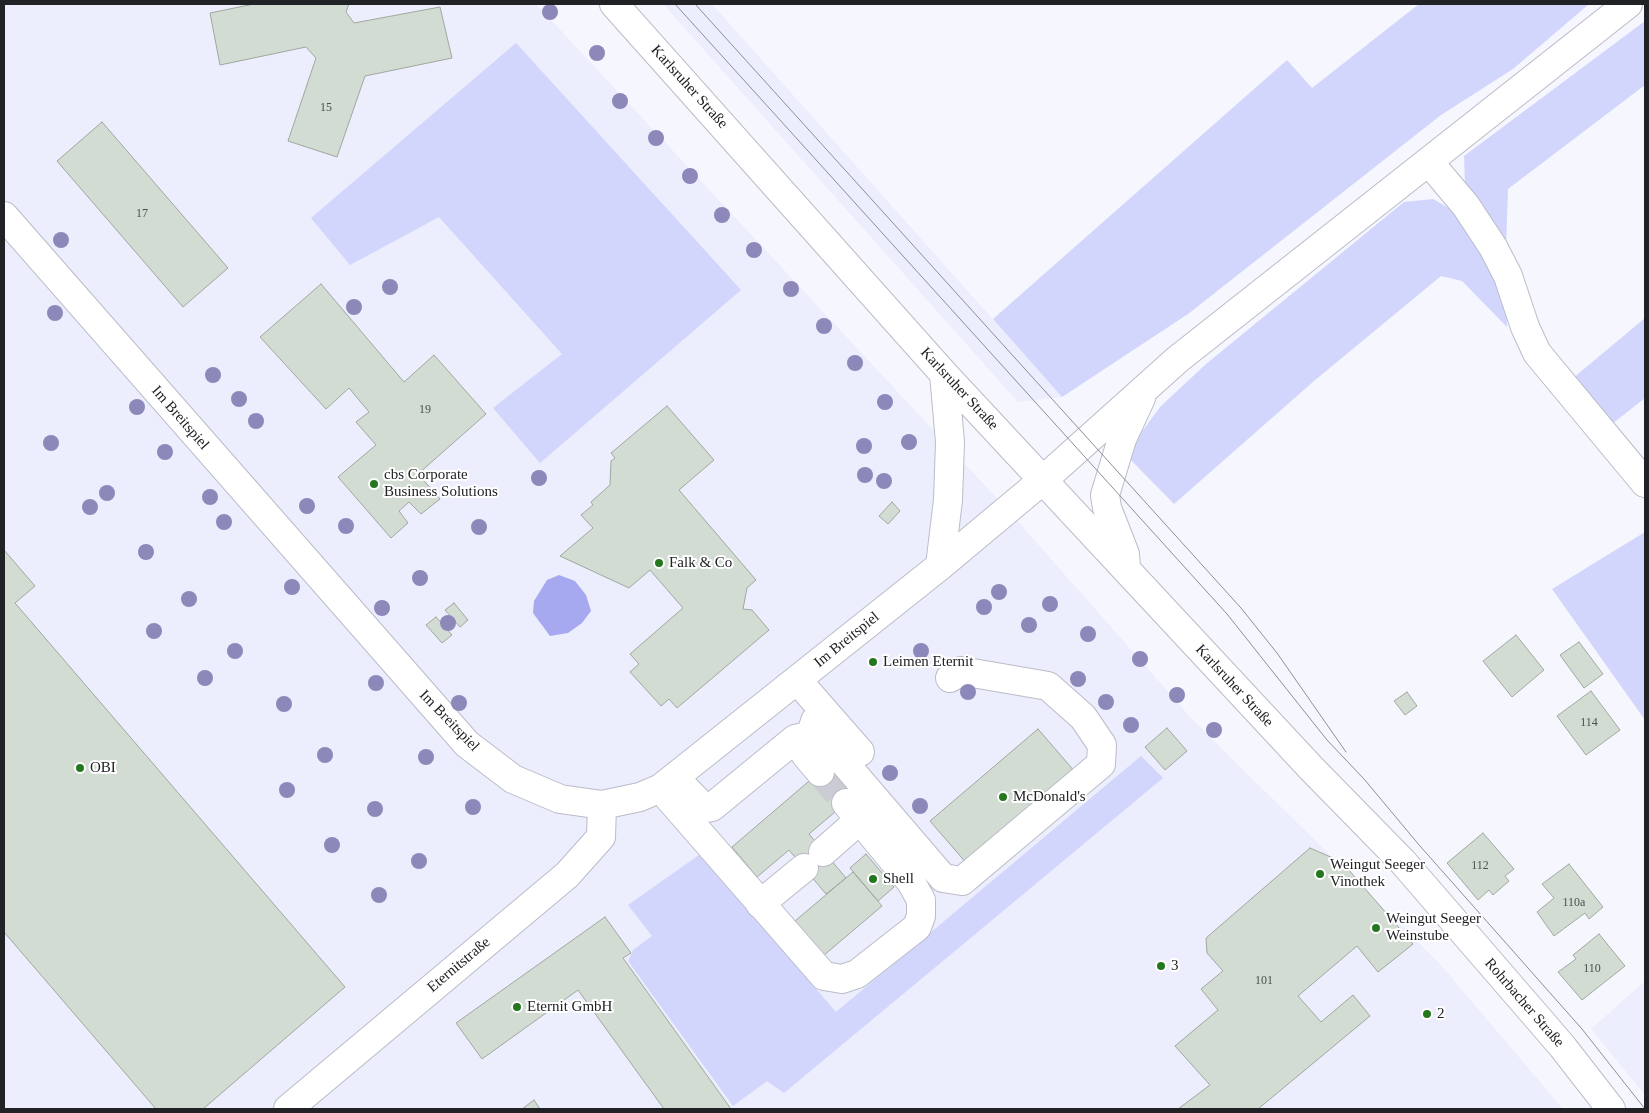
<!DOCTYPE html>
<meta charset="utf-8">
<style>
body{margin:0}
#map{position:relative;width:1649px;height:1113px;overflow:hidden;background:#f6f6fe;font-family:Georgia,serif}
canvas{display:block}
.frame{position:absolute;inset:0;border:5px solid #212226;pointer-events:none}
</style>
<div id="map">
<canvas width="1649" height="1113"></canvas>
<div class="frame"></div>
</div>
<script>
const g = document.querySelector('canvas').getContext('2d');
g.lineJoin = 'round';
function fill(path, color) { g.fillStyle = color; g.fill(path, 'evenodd'); }
const shape = rows => new Path2D(rows.map(r => 'M' + r).join(''));
function trace(path, color, width, dash) { g.strokeStyle = color; g.lineWidth = width; g.lineCap = dash ? 'butt' : 'round'; g.setLineDash(dash || []); g.stroke(path); }
function drawText(font, color, halo, rows, align = 'center') {
  g.font = font + ' Georgia,serif'; g.lineWidth = 4; g.setLineDash([]); g.textBaseline = 'middle'; g.strokeStyle = halo; g.fillStyle = color; for (const [text, x, y, turn = 0] of rows) {
    g.save(); g.translate(x, y); g.rotate((+turn || 0) * Math.PI / 180); g.textAlign = isNaN(turn) ? turn : align; if (halo) g.strokeText(text, 0, 0); g.fillText(text, 0, 0); g.restore();
  }
}
const built = shape([
 [4,4,536,4,1006,508,1193,720,1440,964,1563,1109,4,1109],
 [663,4,712,4,1062,397,1018,402],
 [1645,981,1645,1095,1591,1029]
]);
const green = shape([
 [1419,4,1589,4,1513,69,1441,115,1188,314,1062,397,993,319,1287,60,1312,88],
 [1645,21,1645,85,1508,189,1506,248,1465,186,1464,156],
 [516,43,741,290,540,463,493,408,562,354,439,217,350,265,311,218],
 [1433,199,1459,214,1504,277,1507,327,1462,281,1441,276,1314,381,1174,504,1125,454,1161,406,1206,364,1404,202],
 [1645,318,1645,398,1598,435,1560,389],
 [1645,532,1645,720,1552,589],
 [1141,756,1163,778,784,1093,767,1081,733,1106,628,961,633,950,652,936,628,905,699,855,836,1012]
]);
const water = shape([
 [559,575,575,581,586,595,591,611,582,623,568,633,550,636,533,613,534,601,547,580]
]);
const building = shape([
 [254,4,349,4,346,12,354,23,440,7,452,58,365,76,337,157,288,141,316,58,306,47,220,65,210,13,254,4],
 [102,122,228,268,183,307,57,161,102,122],
 [321,284,404,382,434,355,486,414,418,474,440,499,421,514,409,502,399,511,408,523,391,538,338,477,376,445,356,422,369,412,349,388,326,409,260,337,321,284],
 [667,406,714,460,679,490,756,580,747,588,743,609,752,610,769,630,677,708,669,699,661,706,630,672,639,664,630,654,683,608,650,570,629,588,560,556,593,528,581,515,593,505,591,502,610,485,611,461,615,458,611,453,667,406],
 [892,502,900,511,888,524,879,516,892,502],
 [4,550,35,586,15,603,345,987,203,1109,156,1109,4,932,4,550],
 [454,603,468,620,460,627,445,610,454,603],
 [436,617,452,635,442,643,426,625,436,617],
 [1516,635,1544,670,1512,697,1483,661,1516,635],
 [1579,642,1603,674,1584,688,1560,655,1579,642],
 [1591,691,1620,730,1586,755,1557,716,1591,691],
 [1407,692,1417,706,1405,715,1394,701,1407,692],
 [1167,728,1187,751,1165,770,1145,747,1167,728],
 [1038,729,1076,773,968,865,930,821,1038,729],
 [829,764,855,795,809,834,846,878,826,894,789,850,757,877,732,847,829,764],
 [1483,833,1514,869,1505,876,1509,881,1493,895,1489,890,1478,900,1447,863,1483,833],
 [1310,848,1342,862,1413,944,1378,972,1357,946,1298,996,1321,1022,1353,995,1370,1016,1258,1109,1178,1109,1210,1085,1175,1046,1218,1010,1201,989,1223,971,1207,953,1206,938,1310,848],
 [866,854,894,887,878,901,850,868,866,854],
 [1569,864,1603,907,1589,919,1585,913,1554,936,1537,912,1554,898,1542,884,1569,864],
 [853,872,882,906,823,956,795,921,853,872],
 [605,917,631,953,623,958,731,1109,664,1109,578,990,482,1059,456,1023,605,917],
 [1599,934,1625,966,1582,1000,1558,972,1576,959,1573,955,1599,934],
 [534,1100,540,1109,522,1109,534,1100]
]);
const minorTunnel = shape([
 [820,772,846,803]
]);
const minor = shape([
 [1429,162,1466,206,1493,247,1508,276,1525,327,1537,353,1645,483],
 [4,216,467,744,513,779,560,799,602,805,640,797,661,788,940,566,1043,480],
 [797,680,860,752],
 [815,721,805,754,820,772],
 [675,778,704,808,712,807,795,739,811,735,823,738,943,878,962,881,1101,764,1102,745,1083,717,1048,686,961,671,950,678],
 [668,797,824,976,842,979,857,974,917,927,921,916,921,900,911,882,846,803],
 [823,852,873,808],
 [760,904,804,868],
 [288,1109,567,875,601,837,602,805]
]);
const major = shape([
 [614,4,944,374,1311,768,1403,862,1562,1046,1611,1109],
 [1043,480,1178,359,1628,4],
 [940,566,948,500,950,442,944,374],
 [1126,567,1125,554,1107,508,1105,495,1122,439,1141,398]
]);
const tram = shape([
 [675,4,1227,614,1327,740,1364,779,1420,846,1582,1029,1645,1109],
 [695,4,1241,608,1277,653,1346,752]
]);
const trees = [
 [550,12],
 [597,53],
 [620,101],
 [656,138],
 [690,176],
 [722,215],
 [61,240],
 [754,250],
 [390,287],
 [791,289],
 [354,307],
 [55,313],
 [824,326],
 [855,363],
 [213,375],
 [239,399],
 [885,402],
 [137,407],
 [256,421],
 [909,442],
 [51,443],
 [864,446],
 [165,452],
 [865,475],
 [539,478],
 [884,481],
 [107,493],
 [210,497],
 [307,506],
 [90,507],
 [224,522],
 [346,526],
 [479,527],
 [146,552],
 [420,578],
 [292,587],
 [999,592],
 [189,599],
 [1050,604],
 [984,607],
 [382,608],
 [448,623],
 [1029,625],
 [154,631],
 [1088,634],
 [235,651],
 [921,651],
 [1140,659],
 [205,678],
 [1078,679],
 [376,683],
 [968,692],
 [1177,695],
 [1106,702],
 [459,703],
 [284,704],
 [1131,725],
 [1214,730],
 [325,755],
 [426,757],
 [890,773],
 [287,790],
 [920,806],
 [473,807],
 [375,809],
 [332,845],
 [419,861],
 [379,895]
];
const markers = [
 [374,484,5,"#24761f"],
 [659,563,5,"#24761f"],
 [873,662,5,"#24761f"],
 [80,768,5,"#24761f"],
 [1003,797,5,"#24761f"],
 [1320,874,5,"#24761f"],
 [873,879,5,"#24761f"],
 [1376,928,5,"#24761f"],
 [1161,966,5,"#24761f"],
 [517,1007,5,"#24761f"],
 [1427,1014,5,"#24761f"]
];
const numberNames = [
 ["15",326,108],
 ["17",142,214],
 ["19",425,410],
 ["114",1589,723],
 ["112",1480,866],
 ["110a",1574,903],
 ["110",1592,969],
 ["101",1264,981]
];
const streetNames = [
 ["Karlsruher Straße",689,87,48],
 ["Karlsruher Straße",959,389,47],
 ["Im Breitspiel",180,418,49],
 ["Im Breitspiel",847,640,-39],
 ["Karlsruher Straße",1234,686,47],
 ["Im Breitspiel",449,721,46],
 ["Eternitstraße",459,965,-40],
 ["Rohrbacher Straße",1524,1003,49]
];
const poiNames = [
 ["cbs Corporate",384,475],
 ["Business Solutions",384,492],
 ["Falk & Co",669,563],
 ["Leimen Eternit",883,662],
 ["OBI",90,768],
 ["McDonald's",1013,797],
 ["Weingut Seeger",1330,865],
 ["Vinothek",1330,882],
 ["Shell",883,879],
 ["Weingut Seeger",1386,919],
 ["Weinstube",1386,936],
 ["3",1171,966],
 ["Eternit GmbH",527,1007],
 ["2",1437,1014]
];
fill(built, '#ecedfd');
fill(green, '#d2d5fc');
fill(water, '#a6a9f0');
fill(building, '#d3dcd2');
trace(building, '#a0a89f', 1);
trace(minorTunnel, '#cbccd3', 28, [28, 14]);
trace(minor, '#bbbcc8', 30);
trace(major, '#bbbcc8', 30);
trace(minor, '#fff', 28);
trace(major, '#fff', 28);
trace(tram, '#8f8f96', 1);
g.fillStyle = '#8c88b9';
for (const [x, y] of trees) { g.beginPath(); g.arc(x, y, 8, 0, 2 * Math.PI); g.fill(); }
for (const [x, y, r, color] of markers) { const dot = new Path2D(); dot.arc(x, y, r, 0, 2 * Math.PI); g.fillStyle = color; g.fill(dot); trace(dot, '#fff', 2); }
drawText('12px', '#4e5051', null, numberNames);
drawText('15px', '#212226', '#fff', streetNames);
drawText('15px', '#212226', '#fff', poiNames, 'left');
</script>
